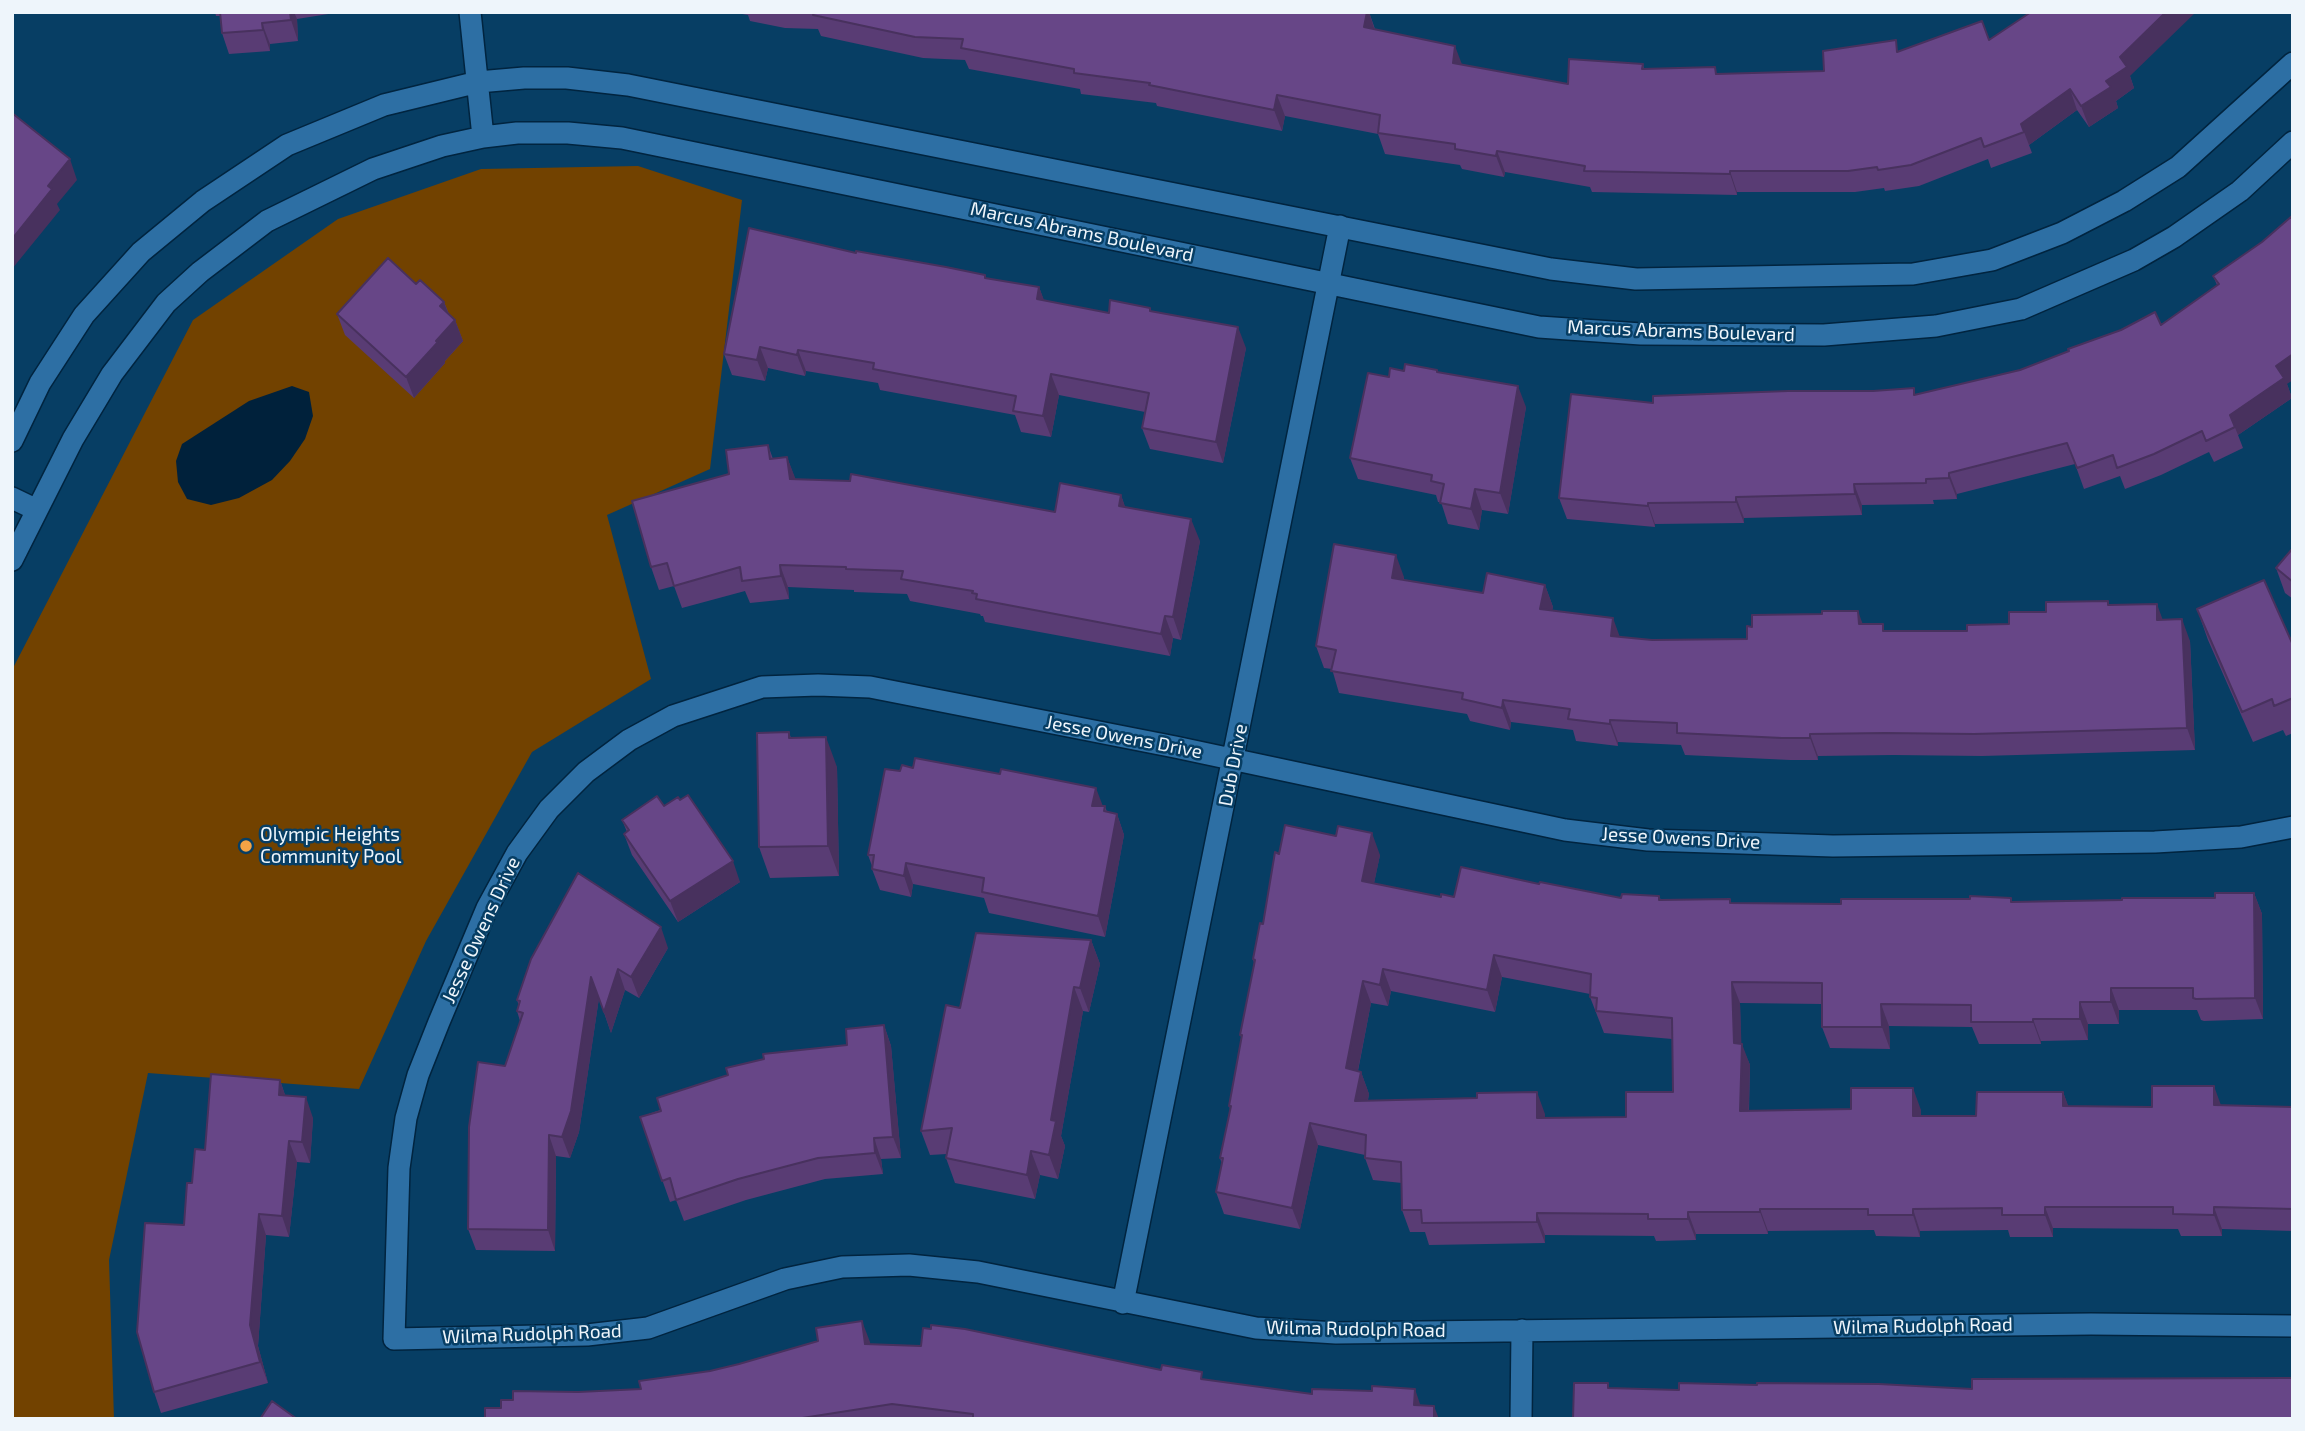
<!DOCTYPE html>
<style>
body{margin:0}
#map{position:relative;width:2305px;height:1431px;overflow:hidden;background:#073e64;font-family:"Exo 2",sans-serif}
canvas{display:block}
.frame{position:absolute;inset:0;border:14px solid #eef5fb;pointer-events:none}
</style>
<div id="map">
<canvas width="2305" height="1431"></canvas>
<div class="frame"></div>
</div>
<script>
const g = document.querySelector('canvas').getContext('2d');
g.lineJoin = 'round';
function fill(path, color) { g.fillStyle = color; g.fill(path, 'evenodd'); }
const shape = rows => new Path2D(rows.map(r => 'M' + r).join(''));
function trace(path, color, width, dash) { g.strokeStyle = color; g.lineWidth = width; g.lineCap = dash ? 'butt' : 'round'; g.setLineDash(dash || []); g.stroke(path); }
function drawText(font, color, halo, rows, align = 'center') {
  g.font = font + ' "Exo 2",sans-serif'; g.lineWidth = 5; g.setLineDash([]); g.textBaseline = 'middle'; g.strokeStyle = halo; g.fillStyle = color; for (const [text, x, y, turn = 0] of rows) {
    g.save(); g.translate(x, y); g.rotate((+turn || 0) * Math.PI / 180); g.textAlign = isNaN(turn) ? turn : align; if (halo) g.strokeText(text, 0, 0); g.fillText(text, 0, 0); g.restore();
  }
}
const green = shape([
 [638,166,742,200,710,469,607,515,651,679,532,752,426,941,359,1089,148,1073,109,1260,114,1419,12,1419,12,670,193,320,338,219,481,169]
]);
const water = shape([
 [292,386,309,392,313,416,305,439,290,461,272,480,239,498,211,505,187,499,178,482,176,461,182,444,249,401]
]);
const street = shape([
 [470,12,483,137],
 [12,441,40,383,84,315,141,252,203,201,287,145,384,105,478,82,524,78,567,78,628,85,1551,269,1636,279,1913,274,1992,260,2062,233,2124,201,2178,167,2293,63],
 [12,498,37,510],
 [12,560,73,439,112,374,166,303,200,272,267,221,373,169,442,146,483,137,517,133,568,133,622,138,1539,327,1641,334,1824,335,1936,326,2021,309,2134,260,2174,237,2240,191,2293,142],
 [2293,827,2241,837,2155,842,1833,846,1648,840,1565,830,1175,747,870,687,818,685,762,687,673,716,629,740,586,772,549,809,517,853,487,908,439,1022,418,1075,406,1118,399,1168,394,1339,587,1335,648,1328,785,1279,842,1267,909,1265,978,1272,1256,1328,1336,1333,2091,1324,2293,1326],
 [1123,1303,1340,226],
 [1521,1419,1522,1330]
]);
const wall = shape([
 [215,12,341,12,297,19,298,41,270,44,270,51,229,54,222,33,220,16,216,16],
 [731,12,1369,12,1375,29,1462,65,1568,84,1643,64,1644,69,1718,74,1824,71,1900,51,1989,40,2130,76,2134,88,2116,101,2118,108,2089,127,2077,110,2029,145,2032,153,1991,168,1988,159,1919,186,1885,191,1884,188,1855,192,1737,192,1737,195,1592,192,1590,187,1505,172,1504,177,1462,169,1460,165,1385,154,1378,134,1285,116,1282,131,1157,106,1156,103,1081,94,1080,89,969,69,965,60,923,58,821,36,818,29,785,28,750,21,748,15],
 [856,253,985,275,986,278,1039,287,1044,301,1109,313,1152,311,1246,348,1223,463,1150,449,1142,428,1145,412,1059,395,1051,437,1021,432,1015,415,880,390,878,383,806,371,805,376,768,368,765,381,732,375,724,354],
 [2213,276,2287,384,2292,398,2238,435,2243,448,2214,462,2209,452,2161,475,2125,489,2120,476,2084,489,2075,464,1957,494,1957,499,1933,500,1934,504,1862,505,1862,515,1744,518,1744,523,1655,524,1655,527,1567,519,1559,498,1653,403,1916,395,2020,370,2161,325,2217,285],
 [416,284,444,302,449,314,455,320,463,341,445,361,445,363,414,398,345,335,337,314],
 [1404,371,1438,373,1526,407,1508,514,1482,510,1479,530,1448,524,1441,502,1438,502,1436,495,1358,479,1350,458,1389,377],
 [768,445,773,459,787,457,795,479,1055,512,1121,495,1125,507,1200,541,1181,640,1173,638,1170,656,985,622,983,616,981,616,980,614,910,601,907,594,854,592,854,590,788,587,789,599,750,603,745,591,682,608,674,586,659,590,651,567,729,474],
 [2293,548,2293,599,2285,593,2276,568],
 [1404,577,1404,580,1483,593,1545,585,1553,607,1552,610,1620,637,1652,640,1747,639,1863,624,1886,631,1967,631,2009,624,2046,612,2108,601,2109,605,2162,620,2190,641,2195,750,1982,756,1893,755,1818,756,1818,760,1790,760,1685,755,1681,745,1618,742,1618,746,1576,741,1573,730,1511,722,1510,730,1470,721,1467,714,1339,693,1332,669,1324,668,1316,646],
 [2197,609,2293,645,2293,733,2286,736,2283,730,2253,742,2208,640],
 [789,732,791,738,837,767,839,876,770,878,759,847],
 [664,806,740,882,678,922,632,855,624,834,627,832,622,820],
 [1103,806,1105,806,1107,812,1117,814,1124,835,1105,937,989,913,984,898,913,884,911,897,880,890,872,869,872,866,868,855],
 [1279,854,1380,855,1374,883,1441,897,1454,897,1539,884,1621,898,1659,896,1661,900,1732,903,1841,904,2215,898,2254,893,2262,914,2263,1019,2204,1021,2201,1020,2197,1010,2119,1010,2119,1024,2088,1024,2088,1040,2041,1041,2041,1044,1979,1044,1972,1027,1889,1026,1890,1049,1830,1048,1822,1027,1822,1004,1740,1003,1741,1044,1750,1065,1749,1111,1921,1110,1921,1116,1976,1116,2063,1092,2068,1106,2152,1107,2222,1105,2293,1107,2293,1231,2222,1229,2222,1236,2181,1236,2178,1229,2053,1228,2053,1237,2010,1237,2008,1230,1920,1231,1920,1237,1876,1236,1874,1230,1768,1231,1768,1234,1696,1234,1696,1240,1656,1241,1654,1236,1545,1235,1545,1243,1429,1245,1425,1232,1410,1232,1402,1210,1402,1183,1373,1180,1365,1158,1365,1155,1318,1145,1300,1229,1224,1214,1216,1192,1222,1164,1220,1158,1230,1109,1229,1106,1242,1039,1240,1035,1254,963,1253,959,1263,924],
 [1502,977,1590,994,1590,997,1604,1033,1672,1039,1673,1092,1626,1117,1545,1118,1545,1114,1368,1100,1369,1094,1361,1072,1358,1071,1371,1003,1388,1006,1391,991,1495,1012],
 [1091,940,1100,964,1089,1012,1083,1011,1061,1136,1065,1146,1058,1179,1040,1175,1035,1199,955,1183,946,1158,947,1154,930,1155,921,1131,960,1008],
 [668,948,639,998,625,990,611,1033,599,998,579,1132,570,1158,556,1156,555,1251,476,1250,468,1229,505,1066,520,1021,517,1011,519,1006,517,1000],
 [884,1025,891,1046,901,1158,881,1159,883,1174,825,1179,746,1200,684,1221,676,1200,670,1202,640,1117,847,1045],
 [280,1080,285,1095,313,1118,310,1163,297,1162,289,1237,266,1235,258,1346,268,1383,161,1413,154,1392,192,1183,205,1150],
 [870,1344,1205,1380,1312,1394,1421,1406,1439,1419,485,1419,513,1400,578,1392,641,1389,710,1371]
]);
const shadedWall = shape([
 [290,12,294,12,297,19,298,41,291,20],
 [1367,12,1369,12,1375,31,1364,27],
 [2166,12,2196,12,2130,76,2134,88,2116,101,2118,108,2089,127,2081,106,2106,81,2120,57],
 [262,23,270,44,270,51,263,30],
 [1455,46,1463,67,1453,63],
 [2070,89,2077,110,2029,145,2021,124],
 [1277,95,1285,116,1282,131,1274,110],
 [1497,151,1505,172,1504,177,1496,156],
 [70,159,77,180,57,204,60,210,12,269,12,239,48,186],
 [1730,171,1737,192,1737,195,1730,174],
 [1039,287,1047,308,1037,299],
 [444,302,452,323,440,306],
 [455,320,463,341,445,361,445,363,414,398,406,377],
 [1238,327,1246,348,1223,463,1216,442],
 [760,347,768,368,765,381,757,360],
 [798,350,806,371,805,376,797,355],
 [2293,354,2293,380,2287,384,2292,398,2238,435,2230,415,2276,366],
 [1051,374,1059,395,1051,437,1043,416],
 [1518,386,1526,407,1508,514,1500,493],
 [787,457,796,480,790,479],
 [1949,473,1957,494,1957,499,1949,478],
 [1854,484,1862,505,1862,515,1855,494],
 [1475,489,1482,510,1479,530,1471,509],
 [1121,495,1129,518,1119,506],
 [1736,497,1744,518,1744,523,1736,502],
 [1648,503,1655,524,1655,527,1648,506],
 [1191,519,1200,541,1181,640,1173,617],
 [1396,555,1404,577,1400,600,1392,578],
 [780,565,788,587,789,599,781,576],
 [1545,585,1553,607,1548,631,1540,609],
 [2157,604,2165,626,2157,620],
 [1858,611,1866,633,1859,624],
 [1165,616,1173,638,1170,656,1161,634],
 [1613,618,1621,640,1611,636],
 [2182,619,2190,641,2195,750,2187,728],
 [1503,700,1511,722,1510,730,1502,708],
 [1610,720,1618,742,1618,746,1610,724],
 [1810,734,1818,756,1818,760,1810,738],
 [826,737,837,767,839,876,828,846],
 [1096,788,1104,809,1092,806],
 [1117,814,1124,835,1105,937,1098,916],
 [1372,833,1380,855,1370,903,1362,881],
 [733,861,740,882,678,922,670,901],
 [906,863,913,884,911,897,904,876],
 [2254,893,2262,914,2263,1019,2255,998],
 [661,927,668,948,639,998,631,977],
 [1091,940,1100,964,1089,1012,1080,988],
 [1494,955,1502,977,1495,1012,1487,990],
 [618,969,625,990,611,1033,604,1012],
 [1383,969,1391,991,1388,1006,1380,985],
 [591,977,599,998,579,1132,570,1158,562,1137],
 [1363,981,1371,1003,1354,1090,1346,1068],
 [1732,982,1740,1003,1742,1060,1742,1044,1750,1065,1748,1133,1740,1111,1734,1043],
 [1074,987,1083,1011,1061,1136,1065,1146,1058,1179,1049,1155,1051,1120],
 [2111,988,2119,1010,2119,1024,2111,1002],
 [2080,1002,2088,1024,2088,1040,2080,1019],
 [1881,1004,1889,1026,1890,1049,1882,1027],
 [2033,1019,2041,1041,2041,1044,2033,1022],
 [884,1025,891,1046,901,1158,893,1137],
 [1361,1072,1369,1094,1363,1123,1355,1101],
 [280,1080,287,1101,279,1095],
 [2214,1086,2222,1108,2214,1105],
 [1913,1088,1921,1110,1921,1137,1913,1116],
 [1537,1092,1545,1114,1545,1140,1537,1118],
 [2063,1092,2071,1113,2063,1106],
 [306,1097,313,1118,310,1163,302,1142],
 [1310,1123,1318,1145,1300,1229,1292,1208],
 [549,1135,556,1156,555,1251,548,1230],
 [874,1138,881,1159,883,1174,875,1153],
 [289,1141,297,1162,289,1237,282,1216],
 [1031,1151,1040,1175,1035,1199,1027,1175],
 [2045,1207,2053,1228,2053,1237,2045,1215],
 [2214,1207,2222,1229,2222,1236,2214,1215],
 [1760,1209,1768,1231,1768,1234,1760,1212],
 [1913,1209,1920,1231,1920,1237,1913,1215],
 [1688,1212,1696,1234,1696,1240,1688,1219],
 [1537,1213,1545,1235,1545,1243,1537,1222],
 [259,1214,266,1235,258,1346,268,1383,260,1362,250,1325],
 [862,1321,870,1342,873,1365,865,1344],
 [1415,1389,1422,1410,1414,1405],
 [1434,1406,1439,1419,1434,1419]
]);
const building = shape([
 [220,12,290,12,291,20,262,23,263,30,222,33,220,12],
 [814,12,1367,12,1364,27,1455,46,1453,63,1568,84,1569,59,1643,64,1642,69,1715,67,1716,74,1824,71,1823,51,1896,40,1897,52,1982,21,1989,40,2031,12,2166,12,2120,57,2127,67,2106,81,2111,87,2081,106,2070,89,2021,124,2024,132,1984,147,1981,138,1911,165,1878,170,1877,167,1848,171,1730,171,1730,174,1584,171,1585,166,1497,151,1496,156,1455,149,1455,144,1378,133,1380,115,1277,95,1274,110,1149,85,1150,83,1074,73,1074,69,961,48,963,39,915,37,813,15,814,12],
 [12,113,70,159,48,186,52,189,12,239,12,113],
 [2292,216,2293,354,2276,366,2284,378,2230,415,2235,427,2206,441,2202,431,2154,454,2117,468,2113,455,2077,468,2067,443,1949,473,1949,478,1926,479,1926,483,1854,484,1855,494,1736,497,1736,502,1648,503,1648,506,1559,498,1571,394,1653,403,1653,396,1788,391,1873,391,1914,388,1914,395,2020,370,2069,351,2068,349,2121,330,2155,312,2161,325,2219,284,2213,276,2262,242,2292,216],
 [749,228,856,253,856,251,946,267,985,275,985,278,1039,287,1037,299,1109,313,1110,300,1150,308,1150,311,1238,327,1216,442,1142,428,1149,393,1051,374,1043,416,1013,411,1016,396,873,369,874,363,798,350,797,355,760,347,757,360,724,354,749,228],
 [388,258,416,284,420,280,444,302,440,306,455,320,436,341,438,342,406,377,337,314,388,258],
 [1405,364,1437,370,1437,372,1518,386,1500,493,1475,489,1471,509,1440,503,1444,484,1431,481,1432,475,1350,458,1368,373,1389,377,1390,368,1404,371,1405,364],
 [768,445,770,459,787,457,790,479,850,481,851,474,1055,512,1060,483,1121,495,1119,506,1191,519,1173,617,1165,616,1161,634,976,599,977,594,972,593,973,591,901,579,903,571,846,569,846,567,780,565,781,576,742,581,740,567,674,586,667,563,651,567,632,501,729,474,726,450,768,445],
 [1334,544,1396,555,1392,578,1483,593,1487,573,1545,585,1540,609,1613,618,1611,636,1652,640,1747,639,1747,626,1752,627,1752,615,1822,614,1822,611,1858,611,1859,624,1883,624,1883,631,1967,631,1967,625,2009,624,2009,612,2046,612,2046,602,2108,601,2108,605,2157,604,2157,620,2182,619,2187,728,1974,734,1885,733,1810,734,1810,738,1782,738,1677,733,1677,723,1610,720,1610,724,1568,719,1570,709,1503,700,1502,708,1462,699,1463,693,1331,671,1336,650,1316,646,1334,544],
 [2293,548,2293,582,2276,568,2293,548],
 [2264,580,2293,645,2293,698,2274,706,2272,699,2242,712,2197,609,2264,580],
 [789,732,789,738,826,737,828,846,759,847,757,733,789,732],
 [915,758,1000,774,1001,769,1096,788,1092,806,1105,806,1104,811,1117,814,1098,916,982,892,984,878,906,863,904,876,872,869,874,855,868,855,885,769,900,771,902,765,913,768,915,758],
 [688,795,733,861,670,901,624,834,629,830,622,820,657,796,664,806,678,797,680,800,688,795],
 [1285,825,1336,836,1338,826,1372,833,1362,881,1441,897,1441,894,1454,897,1461,867,1539,884,1540,882,1621,898,1622,894,1659,896,1659,900,1730,899,1730,903,1841,904,1841,899,1970,899,1970,896,2011,898,2011,902,2122,900,2122,898,2215,898,2215,893,2254,893,2255,998,2196,999,2193,998,2193,988,2111,988,2111,1002,2080,1002,2080,1019,2033,1019,2033,1022,1971,1022,1971,1005,1881,1004,1882,1027,1822,1027,1822,983,1732,982,1734,1043,1742,1044,1740,1111,1851,1109,1851,1088,1913,1088,1913,1116,1976,1116,1977,1092,2063,1092,2063,1106,2152,1107,2152,1086,2214,1086,2214,1105,2293,1107,2293,1209,2214,1207,2214,1215,2173,1214,2173,1207,2045,1207,2045,1215,2002,1215,2002,1208,1913,1209,1913,1215,1868,1215,1868,1209,1760,1209,1760,1212,1688,1212,1688,1219,1648,1219,1648,1214,1537,1213,1537,1222,1422,1223,1421,1210,1402,1210,1401,1162,1365,1158,1366,1135,1310,1123,1292,1208,1216,1192,1223,1158,1220,1158,1231,1106,1229,1106,1242,1035,1240,1035,1255,960,1253,959,1260,923,1263,924,1275,852,1279,854,1285,825],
 [1494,955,1591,974,1590,997,1597,998,1596,1011,1672,1018,1673,1092,1626,1092,1626,1117,1537,1118,1537,1092,1477,1093,1477,1098,1355,1101,1361,1072,1346,1068,1363,981,1380,985,1383,969,1487,990,1494,955],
 [578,873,661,927,631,977,618,969,604,1012,591,977,571,1111,562,1137,549,1135,548,1230,468,1229,469,1127,478,1062,505,1066,523,1013,517,1011,520,1001,517,1000,531,959,578,873],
 [976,933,1091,940,1080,988,1074,987,1051,1120,1056,1121,1049,1155,1031,1151,1027,1175,946,1158,952,1128,921,1131,946,1005,960,1008,976,933],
 [884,1025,893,1137,874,1138,875,1153,818,1158,738,1179,676,1200,670,1178,662,1181,640,1117,661,1111,657,1098,728,1075,726,1068,764,1059,763,1054,847,1045,846,1029,884,1025],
 [211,1074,280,1080,279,1095,306,1097,302,1142,289,1141,282,1216,259,1214,250,1325,260,1362,154,1392,137,1332,145,1223,184,1225,187,1183,192,1183,195,1149,205,1150,211,1074],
 [862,1321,865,1344,921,1346,923,1328,931,1329,931,1325,965,1329,1161,1370,1162,1365,1202,1372,1201,1379,1312,1394,1312,1389,1372,1391,1372,1386,1415,1389,1414,1405,1434,1406,1434,1419,973,1419,973,1414,892,1404,796,1419,485,1419,485,1408,501,1408,501,1400,513,1400,513,1391,578,1392,641,1389,639,1381,710,1371,739,1364,818,1341,816,1328,862,1321],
 [2286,1378,2293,1378,2293,1419,1573,1419,1574,1383,1608,1383,1608,1388,1679,1390,1679,1383,1757,1385,1757,1383,1879,1384,1972,1389,1972,1379,2286,1378],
 [272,1401,297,1419,260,1419,272,1401]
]);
const markers = [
 [246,846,7,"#f5a345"]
];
const streetNames = [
 ["Marcus Abrams Boulevard",1082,232,12],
 ["Marcus Abrams Boulevard",1681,331,2],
 ["Jesse Owens Drive",1124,737,11],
 ["Dub Drive",1233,765,-79],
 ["Jesse Owens Drive",1681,838,3],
 ["Jesse Owens Drive",481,930,-65],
 ["Wilma Rudolph Road",1923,1326,-1],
 ["Wilma Rudolph Road",1356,1329,1],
 ["Wilma Rudolph Road",532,1334,-2]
];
const poiNames = [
 ["Olympic Heights",260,835],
 ["Community Pool",260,857]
];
fill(green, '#724200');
fill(water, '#00213b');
trace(street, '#01243f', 24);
trace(street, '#2d6fa4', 21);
fill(wall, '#593c74');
fill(shadedWall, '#48315e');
fill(building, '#674687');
trace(building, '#48315e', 2);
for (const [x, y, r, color] of markers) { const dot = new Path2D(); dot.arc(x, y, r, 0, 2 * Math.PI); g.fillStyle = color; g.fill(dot); trace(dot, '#073e64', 2.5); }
drawText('19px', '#eef5fb', '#073e64', streetNames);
drawText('19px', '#eef5fb', '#073e64', poiNames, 'left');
</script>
